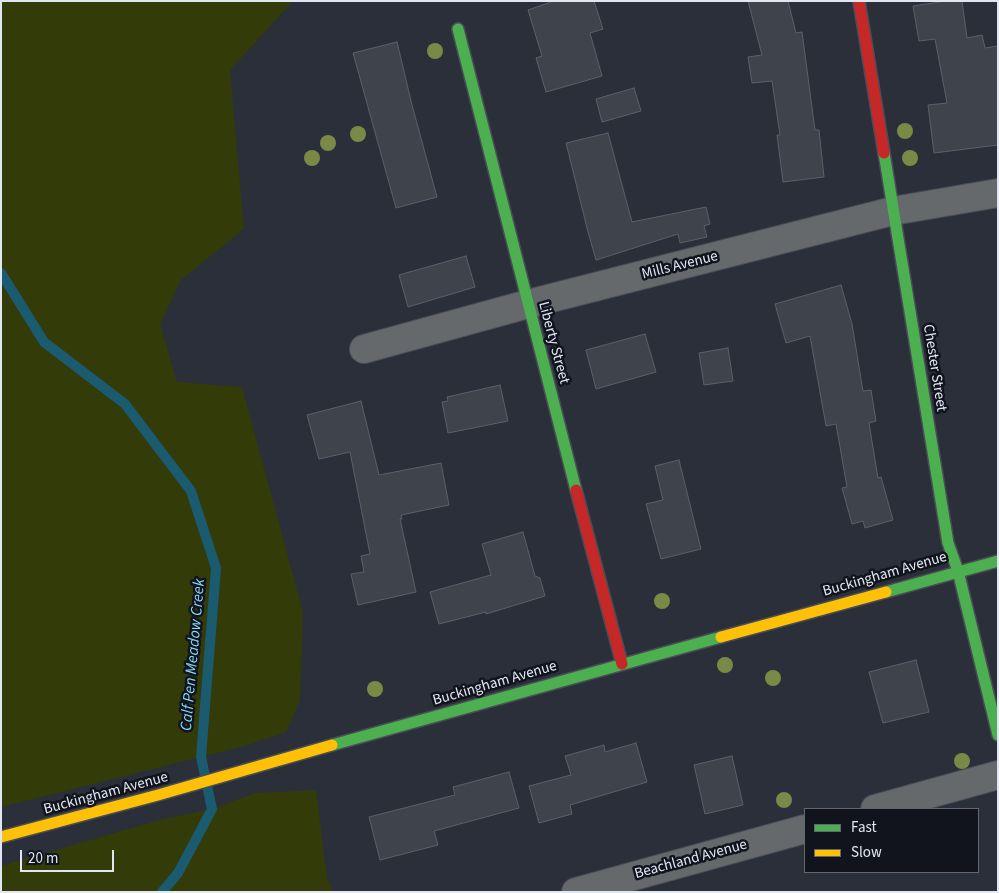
<!DOCTYPE html>
<style>
body{margin:0}
#map{position:relative;width:999px;height:893px;overflow:hidden;background:#2b2f39;font-family:"Source Sans 3",sans-serif}
canvas{display:block}
.frame{position:absolute;inset:0;border:2px solid #e1e6f3;pointer-events:none}
.legend{position:absolute;left:804px;top:808px;width:175px;height:65px;box-sizing:border-box;background:#11141d;border:1px solid #646873;margin:0;padding:6px 9px;list-style:none;font-size:15px;color:#e1e6f3}
.legend li{display:flex;align-items:center;gap:10px;height:25px}
.legend b{width:25px;border:1px solid #646873}
.scale{position:absolute;left:20px;top:850px;width:94px;height:22px;box-sizing:border-box;border:2px solid #e1e6f3;border-top:0;padding-left:6px;font-size:15px;line-height:18px;white-space:nowrap;color:#e1e6f3;-webkit-text-stroke:4px #11141d;paint-order:stroke}
</style>
<div id="map">
<canvas width="999" height="893"></canvas>
<div class="frame"></div>
<ul class="legend">
<li><b style="height:6px;background:#4caf50"></b>Fast</li>
<li><b style="height:6px;background:#ffc107"></b>Slow</li>
</ul>
<div class="scale">20 m</div>
</div>
<script>
const g = document.querySelector('canvas').getContext('2d');
g.lineJoin = 'round';
function fill(path, color) { g.fillStyle = color; g.fill(path, 'evenodd'); }
const shape = rows => new Path2D(rows.map(r => 'M' + r).join(''));
function trace(path, color, width, dash) { g.strokeStyle = color; g.lineWidth = width; g.lineCap = dash ? 'butt' : 'round'; g.setLineDash(dash || []); g.stroke(path); }
function drawText(font, color, halo, rows, align = 'center') {
  g.font = font + ' "Source Sans 3",sans-serif'; g.lineWidth = 5; g.setLineDash([]); g.textBaseline = 'middle'; g.strokeStyle = halo; g.fillStyle = color; for (const [text, x, y, turn = 0] of rows) {
    g.save(); g.translate(x, y); g.rotate((+turn || 0) * Math.PI / 180); g.textAlign = isNaN(turn) ? turn : align; if (halo) g.strokeText(text, 0, 0); g.fillText(text, 0, 0); g.restore();
  }
}
const green = shape([
 [1,1,293,1,230,70,244,229,181,280,160,324,177,382,242,387,303,612,300,701,286,732,244,746,1,807],
 [316,790,327,877,333,892,1,892,1,866,163,819,212,809,255,793]
]);
const stream = shape([
 [1,273,44,342,125,404,191,491,216,568,201,757,212,809,178,873,162,892]
]);
const building = shape([
 [554,1,594,1,603,29,590,33,602,76,546,92,536,58,542,56,528,10,554,1],
 [748,1,788,1,796,33,802,32,815,130,819,130,824,177,783,182,777,135,780,135,772,81,752,83,748,57,762,55,748,1],
 [946,1,962,1,967,38,982,35,985,48,998,46,998,145,934,153,928,105,947,103,935,39,919,41,913,6,946,1],
 [397,42,412,105,437,197,396,208,353,53,397,42],
 [634,88,641,111,602,122,596,99,634,88],
 [608,133,632,222,706,207,710,224,704,226,707,237,680,243,678,234,596,260,588,232,566,143,608,133],
 [466,256,475,287,408,307,399,275,466,256],
 [841,285,852,324,863,391,871,390,876,421,869,423,878,478,881,477,893,520,865,528,863,521,852,524,842,488,847,487,836,424,826,426,810,336,786,343,775,304,841,285],
 [645,334,656,372,596,389,586,350,645,334],
 [728,348,733,381,704,385,699,353,728,348],
 [500,385,508,421,448,433,442,402,448,401,447,397,500,385],
 [361,401,379,475,441,463,449,505,401,515,402,519,400,519,416,592,358,605,351,574,364,572,361,556,370,554,350,452,319,459,307,415,361,401],
 [679,460,701,549,661,559,646,504,663,500,655,466,679,460],
 [523,532,535,576,540,578,545,596,486,614,486,612,439,624,430,592,491,575,482,544,523,532],
 [916,660,929,712,883,723,869,672,916,660],
 [636,743,647,782,570,805,572,814,539,823,529,786,571,775,565,756,604,745,605,752,636,743],
 [732,756,743,805,705,814,694,765,732,756],
 [509,772,519,808,434,831,438,845,380,860,369,817,455,795,453,787,509,772]
]);
const street = shape([
 [364,349,528,304,893,211,998,193],
 [875,809,998,775],
 [576,892,805,829]
]);
const fast = shape([
 [458,29,576,490],
 [884,153,948,543,958,571,998,735],
 [886,592,998,561],
 [332,745,721,637]
]);
const slow = shape([
 [721,637,886,592],
 [1,837,158,795,332,745]
]);
const jam = shape([
 [859,1,884,153],
 [576,490,622,664]
]);
const trees = [
 [435,51],
 [905,131],
 [358,134],
 [328,143],
 [312,158],
 [910,158],
 [662,601],
 [725,665],
 [773,678],
 [375,689],
 [962,761],
 [784,800]
];
const streetNames = [
 ["Mills Avenue",680,266,-14],
 ["Liberty Street",553,343,75],
 ["Chester Street",934,368,81],
 ["Buckingham Avenue",885,575,-16],
 ["Buckingham Avenue",495,684,-16],
 ["Buckingham Avenue",106,794,-15],
 ["Beachland Avenue",691,860,-15]
];
const waterNames = [
 ["Calf Pen Meadow Creek",194,655,-85]
];
fill(green, '#333b08');
trace(stream, '#1a5b70', 10);
fill(building, '#3f434c');
trace(building, '#5c6069', 1);
trace(street, '#494d56', 30);
trace(fast, '#494d56', 14);
trace(slow, '#494d56', 14);
trace(jam, '#494d56', 14);
trace(street, '#66696c', 28);
trace(fast, '#4caf50', 11);
trace(slow, '#ffc107', 11);
trace(jam, '#c62828', 11);
g.fillStyle = '#7b8946';
for (const [x, y] of trees) { g.beginPath(); g.arc(x, y, 8, 0, 2 * Math.PI); g.fill(); }
drawText('15px', '#e1e6f3', '#11141d', streetNames);
drawText('italic 16px', '#85dbfa', '#11141d', waterNames);
</script>
